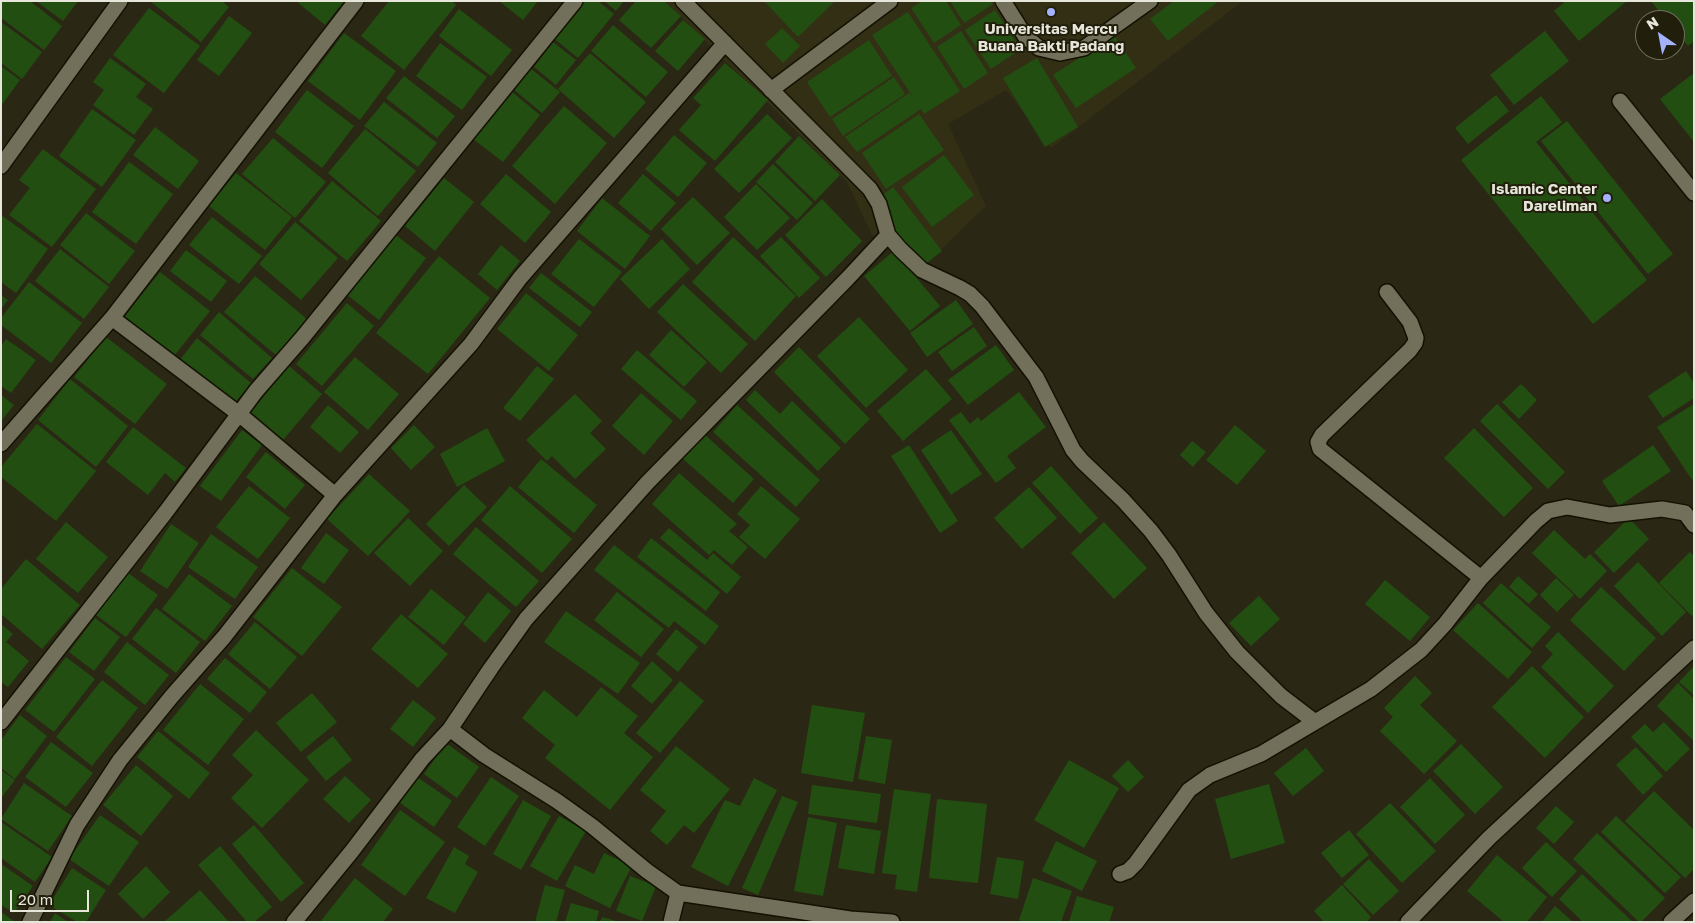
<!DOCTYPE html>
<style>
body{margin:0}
#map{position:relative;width:1695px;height:923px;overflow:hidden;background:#2a2815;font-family:"Golos Text",sans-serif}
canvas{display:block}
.frame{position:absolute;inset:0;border:2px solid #e7e6da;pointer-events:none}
.north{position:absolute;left:1635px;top:10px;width:50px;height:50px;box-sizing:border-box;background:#211f0c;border:1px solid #706f5e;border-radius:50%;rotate:327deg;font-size:14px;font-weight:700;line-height:20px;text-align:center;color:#e7e6da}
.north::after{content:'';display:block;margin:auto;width:18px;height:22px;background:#a4b2fc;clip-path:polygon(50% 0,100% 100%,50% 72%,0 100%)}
.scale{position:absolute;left:10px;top:890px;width:79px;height:22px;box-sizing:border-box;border:2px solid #e7e6da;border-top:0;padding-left:6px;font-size:15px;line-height:18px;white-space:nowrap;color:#e7e6da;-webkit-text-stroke:4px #211f0c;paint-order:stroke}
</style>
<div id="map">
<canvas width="1695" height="923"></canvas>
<div class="frame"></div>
<div class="north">N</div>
<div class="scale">20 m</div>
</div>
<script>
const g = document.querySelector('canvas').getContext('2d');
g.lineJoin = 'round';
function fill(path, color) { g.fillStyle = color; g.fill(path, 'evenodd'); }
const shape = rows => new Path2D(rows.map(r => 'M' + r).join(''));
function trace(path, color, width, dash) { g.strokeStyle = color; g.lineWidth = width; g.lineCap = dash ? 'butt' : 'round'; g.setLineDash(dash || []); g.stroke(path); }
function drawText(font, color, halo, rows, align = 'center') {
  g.font = font + ' "Golos Text",sans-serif'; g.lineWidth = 4; g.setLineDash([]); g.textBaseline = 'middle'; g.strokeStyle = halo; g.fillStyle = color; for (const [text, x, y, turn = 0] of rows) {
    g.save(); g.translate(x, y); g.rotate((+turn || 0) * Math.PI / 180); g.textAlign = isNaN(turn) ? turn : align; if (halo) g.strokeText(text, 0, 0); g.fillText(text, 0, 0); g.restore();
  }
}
const built = shape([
 [665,1,1243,1,1051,148,1006,90,948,124,986,206,934,256,876,243,847,182]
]);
const building = shape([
 [1,1,30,1,62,26,44,50,1,18],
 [36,1,78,1,63,21],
 [150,1,222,1,229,7,201,42],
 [296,1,344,1,325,25],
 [389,1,452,1,456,5,404,70,361,36],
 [499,1,538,1,523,20],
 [582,1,598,1,614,14,578,58,552,37],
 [604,1,624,1,616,11],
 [636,1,664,1,681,16,651,48,619,20],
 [764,1,835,1,798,37],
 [922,1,946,1,961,25,934,43,911,8],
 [950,1,990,1,993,4,964,23],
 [1174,1,1219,1,1168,41,1150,19],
 [1566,1,1627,1,1579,41,1554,11],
 [1651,1,1694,1,1694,41,1688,46,1675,30,1675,20,1666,20],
 [149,8,200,46,164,93,113,55],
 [459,9,512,50,491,76,439,36],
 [995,10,1021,49,991,69,965,30],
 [908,12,960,91,924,114,921,109,857,152,845,137,909,93,913,97,872,35],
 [229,16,252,33,219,76,197,60],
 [683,20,705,39,678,71,655,51],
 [1,22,42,52,22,79,1,63],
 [613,25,668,72,646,97,591,51],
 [782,28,800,46,783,63,765,44],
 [961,31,988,73,964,89,937,47],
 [1545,31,1569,61,1514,105,1490,75],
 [344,33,396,71,360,120,308,81],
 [1114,35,1136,68,1076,108,1053,75],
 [869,40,892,76,830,117,807,82],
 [553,42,576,60,556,85,534,67],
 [440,43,487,77,462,110,416,76],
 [590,53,646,102,614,138,558,89],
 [110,58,146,84,136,97,153,109,134,135,93,105,104,90,93,82],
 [1037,58,1078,127,1045,147,1003,78],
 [725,63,768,100,715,161,679,130,701,105,693,98],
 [1,66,20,80,1,106],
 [530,68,560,92,542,113,513,89],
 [1694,73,1694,142,1660,99],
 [404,76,455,116,437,138,386,98],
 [894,77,905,94,843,136,832,119],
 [307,90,354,126,322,168,275,132],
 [511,91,540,115,503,162,473,139],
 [1496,95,1509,111,1468,144,1455,128],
 [1541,96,1562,122,1536,142,1647,280,1593,324,1461,160],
 [384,102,437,143,418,167,364,126],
 [564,106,607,143,555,204,512,166],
 [92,109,136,140,102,187,59,156],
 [767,114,792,138,739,193,714,169],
 [919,114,944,150,886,189,862,153],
 [1567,121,1673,254,1648,274,1541,141],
 [155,127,199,161,178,189,133,155],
 [365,129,416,171,378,216,328,173],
 [674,135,707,163,678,197,645,169],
 [799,136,840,175,815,201,775,162],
 [273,138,326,182,295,218,242,174],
 [43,149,96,189,52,247,9,215,30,188,19,180],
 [944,155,974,195,932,227,902,187],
 [129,162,173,194,136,244,92,212],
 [773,164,813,203,797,220,756,182],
 [236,173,292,217,265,250,209,206],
 [506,174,551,212,525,243,480,204],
 [643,174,676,203,651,231,618,203],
 [444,178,474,202,435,251,405,226],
 [332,181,381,221,347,261,299,221],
 [756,184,790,218,757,250,724,217],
 [893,187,942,251,923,266,885,217,892,212,880,197],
 [693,197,730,233,697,265,661,229],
 [602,198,650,236,625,269,577,231],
 [822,199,862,241,826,277,785,235],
 [86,213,135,251,109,284,60,245],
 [1,215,48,249,16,293,1,282],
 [212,217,262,256,239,284,189,245],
 [295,222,338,258,301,300,259,264],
 [393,233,426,258,379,320,346,294],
 [733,237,796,296,755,341,692,282],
 [781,237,820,278,799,298,760,256],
 [579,239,622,272,594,307,551,274],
 [662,239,690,269,649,309,620,279],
 [501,245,520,261,497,290,478,274],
 [60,249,109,287,84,319,35,281],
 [186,250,227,281,211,302,170,271],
 [894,251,940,306,910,331,864,276],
 [439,256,490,298,428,374,376,333],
 [160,272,210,311,174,356,124,317],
 [541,273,592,312,580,327,529,288],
 [255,276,307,319,276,355,224,312],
 [29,282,82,323,51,363,1,325,1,318],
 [683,284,748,344,721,373,657,312],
 [526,293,578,335,549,371,497,329],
 [1,295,8,300,1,309],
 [956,300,973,324,927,357,910,333],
 [347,303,374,326,322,386,296,364],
 [219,312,272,358,253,379,200,335],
 [859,317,908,370,866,408,817,356],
 [974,327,987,346,952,371,938,352],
 [671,330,707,362,684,387,649,355],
 [106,337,167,384,135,424,74,377],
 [197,338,251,383,233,405,179,361],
 [6,339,36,360,11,393,1,386,1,346],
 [996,345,1014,370,968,405,948,380],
 [799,347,870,419,845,444,774,372],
 [637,350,697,401,681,420,621,369],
 [355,357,399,394,368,430,324,392],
 [289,366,322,394,283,440,250,413],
 [537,366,554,379,520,421,503,408],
 [926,369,952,399,903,441,877,411],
 [1686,371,1694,383,1694,398,1663,418,1648,396],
 [70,379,128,426,96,467,38,420],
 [1521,384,1537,400,1519,419,1502,402],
 [755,390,780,414,792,401,841,448,818,471,746,400],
 [1019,392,1046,427,1007,456,1016,468,996,483,949,420,961,412,970,424,978,417,981,421],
 [641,393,673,421,644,455,612,426],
 [575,394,602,421,590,433,606,449,575,479,552,456,547,461,526,440],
 [1,395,14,405,1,421],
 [1497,404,1565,472,1548,489,1480,421],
 [1694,404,1694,479,1692,480,1657,427],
 [328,405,359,432,340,453,310,427],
 [737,405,820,480,796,507,713,432],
 [37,424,96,471,56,521,1,477,1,467],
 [414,425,435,447,411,470,391,448],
 [1235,425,1266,451,1237,485,1206,460],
 [133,427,186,468,175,482,165,473,148,495,106,462],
 [487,428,505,461,457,487,440,454],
 [1474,428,1533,488,1504,517,1444,458],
 [242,430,262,445,221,501,200,486],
 [951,430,982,474,951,495,921,450],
 [704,434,754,479,733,503,682,458],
 [1192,441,1206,452,1193,467,1180,455],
 [909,445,958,521,940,533,891,456],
 [1653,445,1671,471,1619,506,1602,481],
 [266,452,305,485,285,509,246,477],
 [541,459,597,505,574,533,518,487],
 [1051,466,1098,518,1080,534,1032,483],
 [679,473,737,524,729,531,748,547,732,565,714,550,709,555,652,504],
 [369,474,410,511,368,556,327,519],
 [464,485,487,507,449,546,426,524],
 [249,486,290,518,258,559,216,527],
 [510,486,572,539,542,573,481,520],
 [761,486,800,519,765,559,739,537,750,525,737,514],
 [1029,487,1057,518,1022,549,994,518],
 [408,518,443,551,410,586,374,553],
 [1629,518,1649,539,1614,573,1594,552],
 [66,522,108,557,78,593,36,559],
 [1104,522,1147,568,1114,599,1071,553],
 [171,524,199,543,167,589,140,571],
 [476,527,539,581,516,607,453,554],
 [669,528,707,560,713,553,741,577,727,594,660,538],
 [1554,530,1585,559,1590,554,1607,571,1580,599,1532,553],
 [326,533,349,550,324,584,301,568],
 [211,534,258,567,235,599,188,567],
 [651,538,720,592,706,611,637,557],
 [614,545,719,626,705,645,674,621,669,628,594,570],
 [1690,552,1694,556,1694,614,1692,616,1659,583],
 [26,559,80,605,42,649,1,614,1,589],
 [1638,562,1686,612,1662,636,1614,586],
 [292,568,342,607,302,656,253,617],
 [128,573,158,595,126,637,96,615],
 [189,574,232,606,205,641,162,609],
 [1518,576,1538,594,1529,604,1509,587],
 [1556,578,1574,595,1557,612,1540,595],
 [1385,580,1430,617,1410,641,1365,604],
 [1501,583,1551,627,1532,648,1483,603],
 [1601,587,1656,638,1624,671,1570,620],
 [431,589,466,617,444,645,408,617],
 [488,592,511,611,485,643,463,624],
 [617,592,664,629,641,657,594,620],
 [1259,596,1280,619,1251,646,1229,623],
 [1478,603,1532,652,1508,679,1453,630],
 [156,608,200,642,176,673,132,639],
 [566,611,640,663,618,694,544,642],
 [401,614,448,654,418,688,371,649],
 [95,618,120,637,94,671,69,652],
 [255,622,297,657,270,689,228,654],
 [1,624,13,634,6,642,29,661,8,687,1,682],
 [676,629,698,647,678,672,656,654],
 [1558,632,1614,686,1588,713,1541,667,1553,654,1545,646],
 [127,642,169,675,145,705,104,672],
 [66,657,95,679,54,732,25,710],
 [225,658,267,692,250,713,207,679],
 [652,661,673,680,652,704,631,686],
 [1532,666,1584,717,1545,758,1492,707],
 [1694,666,1694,695,1679,682],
 [1415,676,1432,693,1420,705,1457,741,1424,774,1380,731,1393,717,1384,708],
 [102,680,138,708,92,766,56,737],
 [680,681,704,701,660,753,636,733],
 [1678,683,1694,699,1694,741,1657,706],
 [200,684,244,719,208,765,163,730],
 [601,687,638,716,624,733,653,757,610,810,545,758,555,745,522,718,544,690,577,717],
 [312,693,337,722,301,752,276,723],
 [413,700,436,718,413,747,390,729],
 [812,705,865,713,853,782,801,773],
 [20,715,47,736,15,779,1,768,1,740],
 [1664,722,1690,749,1666,772,1631,737,1645,724,1653,732],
 [256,730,309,780,262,828,231,798,253,775,232,755],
 [158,731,210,773,189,799,137,757],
 [333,736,352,760,326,781,306,757],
 [866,736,892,740,885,784,858,779],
 [51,742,93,773,66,807,25,777],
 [446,743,479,767,457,798,424,774],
 [1461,744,1503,787,1475,814,1433,771],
 [676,746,730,789,694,833,684,825,667,845,650,831,666,811,640,790],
 [1636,747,1663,776,1643,795,1616,765],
 [1306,748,1324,771,1293,796,1274,773],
 [1069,760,1119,788,1084,848,1034,820],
 [1128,760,1144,777,1128,792,1112,776],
 [136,765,173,796,141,836,103,805],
 [1,770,15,780,1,798],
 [345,776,371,800,349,823,323,799],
 [417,777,452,801,434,827,399,802],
 [491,777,519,796,485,846,457,827],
 [754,778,777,790,728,886,691,867,725,800,740,806],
 [1430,778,1465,815,1435,844,1400,807],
 [24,783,72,816,48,851,1,819],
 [1269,784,1285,843,1231,859,1215,799],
 [812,785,881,794,877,823,808,814],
 [894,789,931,794,917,892,895,889,897,875,882,873],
 [1654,791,1694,830,1694,869,1685,878,1625,821],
 [782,796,798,802,758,895,742,888],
 [937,799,987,804,978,883,929,878],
 [523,800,551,816,521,870,493,854],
 [1390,803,1436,851,1402,883,1356,834],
 [1556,806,1574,822,1554,844,1536,828],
 [400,810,445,842,405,896,361,865],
 [100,815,139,842,109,886,69,859],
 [559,816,586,831,557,881,530,866],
 [1616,816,1681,877,1665,893,1601,832],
 [808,817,837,823,823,896,794,891],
 [1,822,52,857,35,882,1,858],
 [254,825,304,883,281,902,232,844],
 [846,825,881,831,874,874,838,868],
 [1349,830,1369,855,1342,878,1321,853],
 [1597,833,1665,898,1641,922,1639,922,1573,859],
 [1056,841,1097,861,1082,891,1042,871],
 [1546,842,1577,871,1552,897,1522,868],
 [220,846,272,907,254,922,247,922,198,865],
 [454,847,469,856,465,864,478,872,455,913,426,898],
 [604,853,632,866,610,908,565,886,575,865,594,874],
 [1497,855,1547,897,1527,922,1504,922,1467,891],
 [997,857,1024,861,1018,899,990,894],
 [1369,859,1399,891,1373,915,1343,884],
 [1,864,33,886,14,913,1,905],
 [146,866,170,892,143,919,118,894],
 [72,868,106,890,86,922,77,922,49,905],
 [1582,874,1633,922,1583,922,1559,899],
 [630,876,656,886,642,921,616,911],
 [355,878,393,909,383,922,320,922],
 [1033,878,1072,891,1061,922,1025,922,1019,920],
 [545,885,565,890,556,922,535,922],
 [1342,885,1371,917,1366,922,1324,922,1314,911],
 [200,890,229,922,164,922],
 [1077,896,1114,907,1109,922,1069,922],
 [571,903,599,911,596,922,565,922],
 [1555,906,1573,922,1542,922],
 [1,912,15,922,1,922],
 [55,913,68,922,50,922],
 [602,917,616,921,616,922,600,922]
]);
const lane = shape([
 [1003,1,1025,36,1039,48,1060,53,1084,48,1150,1],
 [771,90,890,1],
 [1620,101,1694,193]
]);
const street = shape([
 [683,1,870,189,879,204,888,235,848,278,647,483,526,619,491,668,450,729,484,755,557,801,592,826,647,871,678,893,850,919,892,922],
 [888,235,900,249,922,270,960,288,970,294,982,306,1036,377,1073,450,1082,461,1123,500,1151,531,1169,555,1206,613,1237,652,1281,696,1315,722],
 [1387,292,1410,322,1416,338,1415,343,1410,350,1322,435,1318,442,1320,449,1481,578],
 [112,318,239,414,335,495],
 [1,444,112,318,356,1],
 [1,722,165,513,256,391,303,337,575,1],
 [1120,874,1128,871,1136,863,1189,790,1210,775,1261,754,1371,689,1421,650,1445,624,1481,578,1536,521,1548,511,1567,507,1610,515,1662,509,1685,513,1694,525],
 [30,922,77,825,120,760,172,696,224,637,335,495,471,344,520,278,725,43],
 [294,922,352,851,422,759,450,729],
 [671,922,678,893],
 [1408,922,1489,838,1694,648],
 [1671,922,1694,901]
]);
const secondary = shape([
 [1,166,120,1]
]);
const markers = [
 [1051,12,5,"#a4b2fc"],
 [1607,198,5,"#a4b2fc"]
];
const poiNames = [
 ["Universitas Mercu",1051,29],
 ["Buana Bakti Padang",1051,46],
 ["Islamic Center",1597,189,"right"],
 ["Dareliman",1597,206,"right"]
];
fill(built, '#322f15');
fill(building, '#234e11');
trace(lane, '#131102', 18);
trace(street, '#131102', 18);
trace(secondary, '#131102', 18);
trace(lane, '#72705a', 15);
trace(street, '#72705a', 15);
trace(secondary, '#72705a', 15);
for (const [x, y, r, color] of markers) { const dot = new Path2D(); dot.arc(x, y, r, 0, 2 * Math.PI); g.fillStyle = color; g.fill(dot); trace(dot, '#211f0c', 2); }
drawText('bold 15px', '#e7e6da', '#211f0c', poiNames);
</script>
